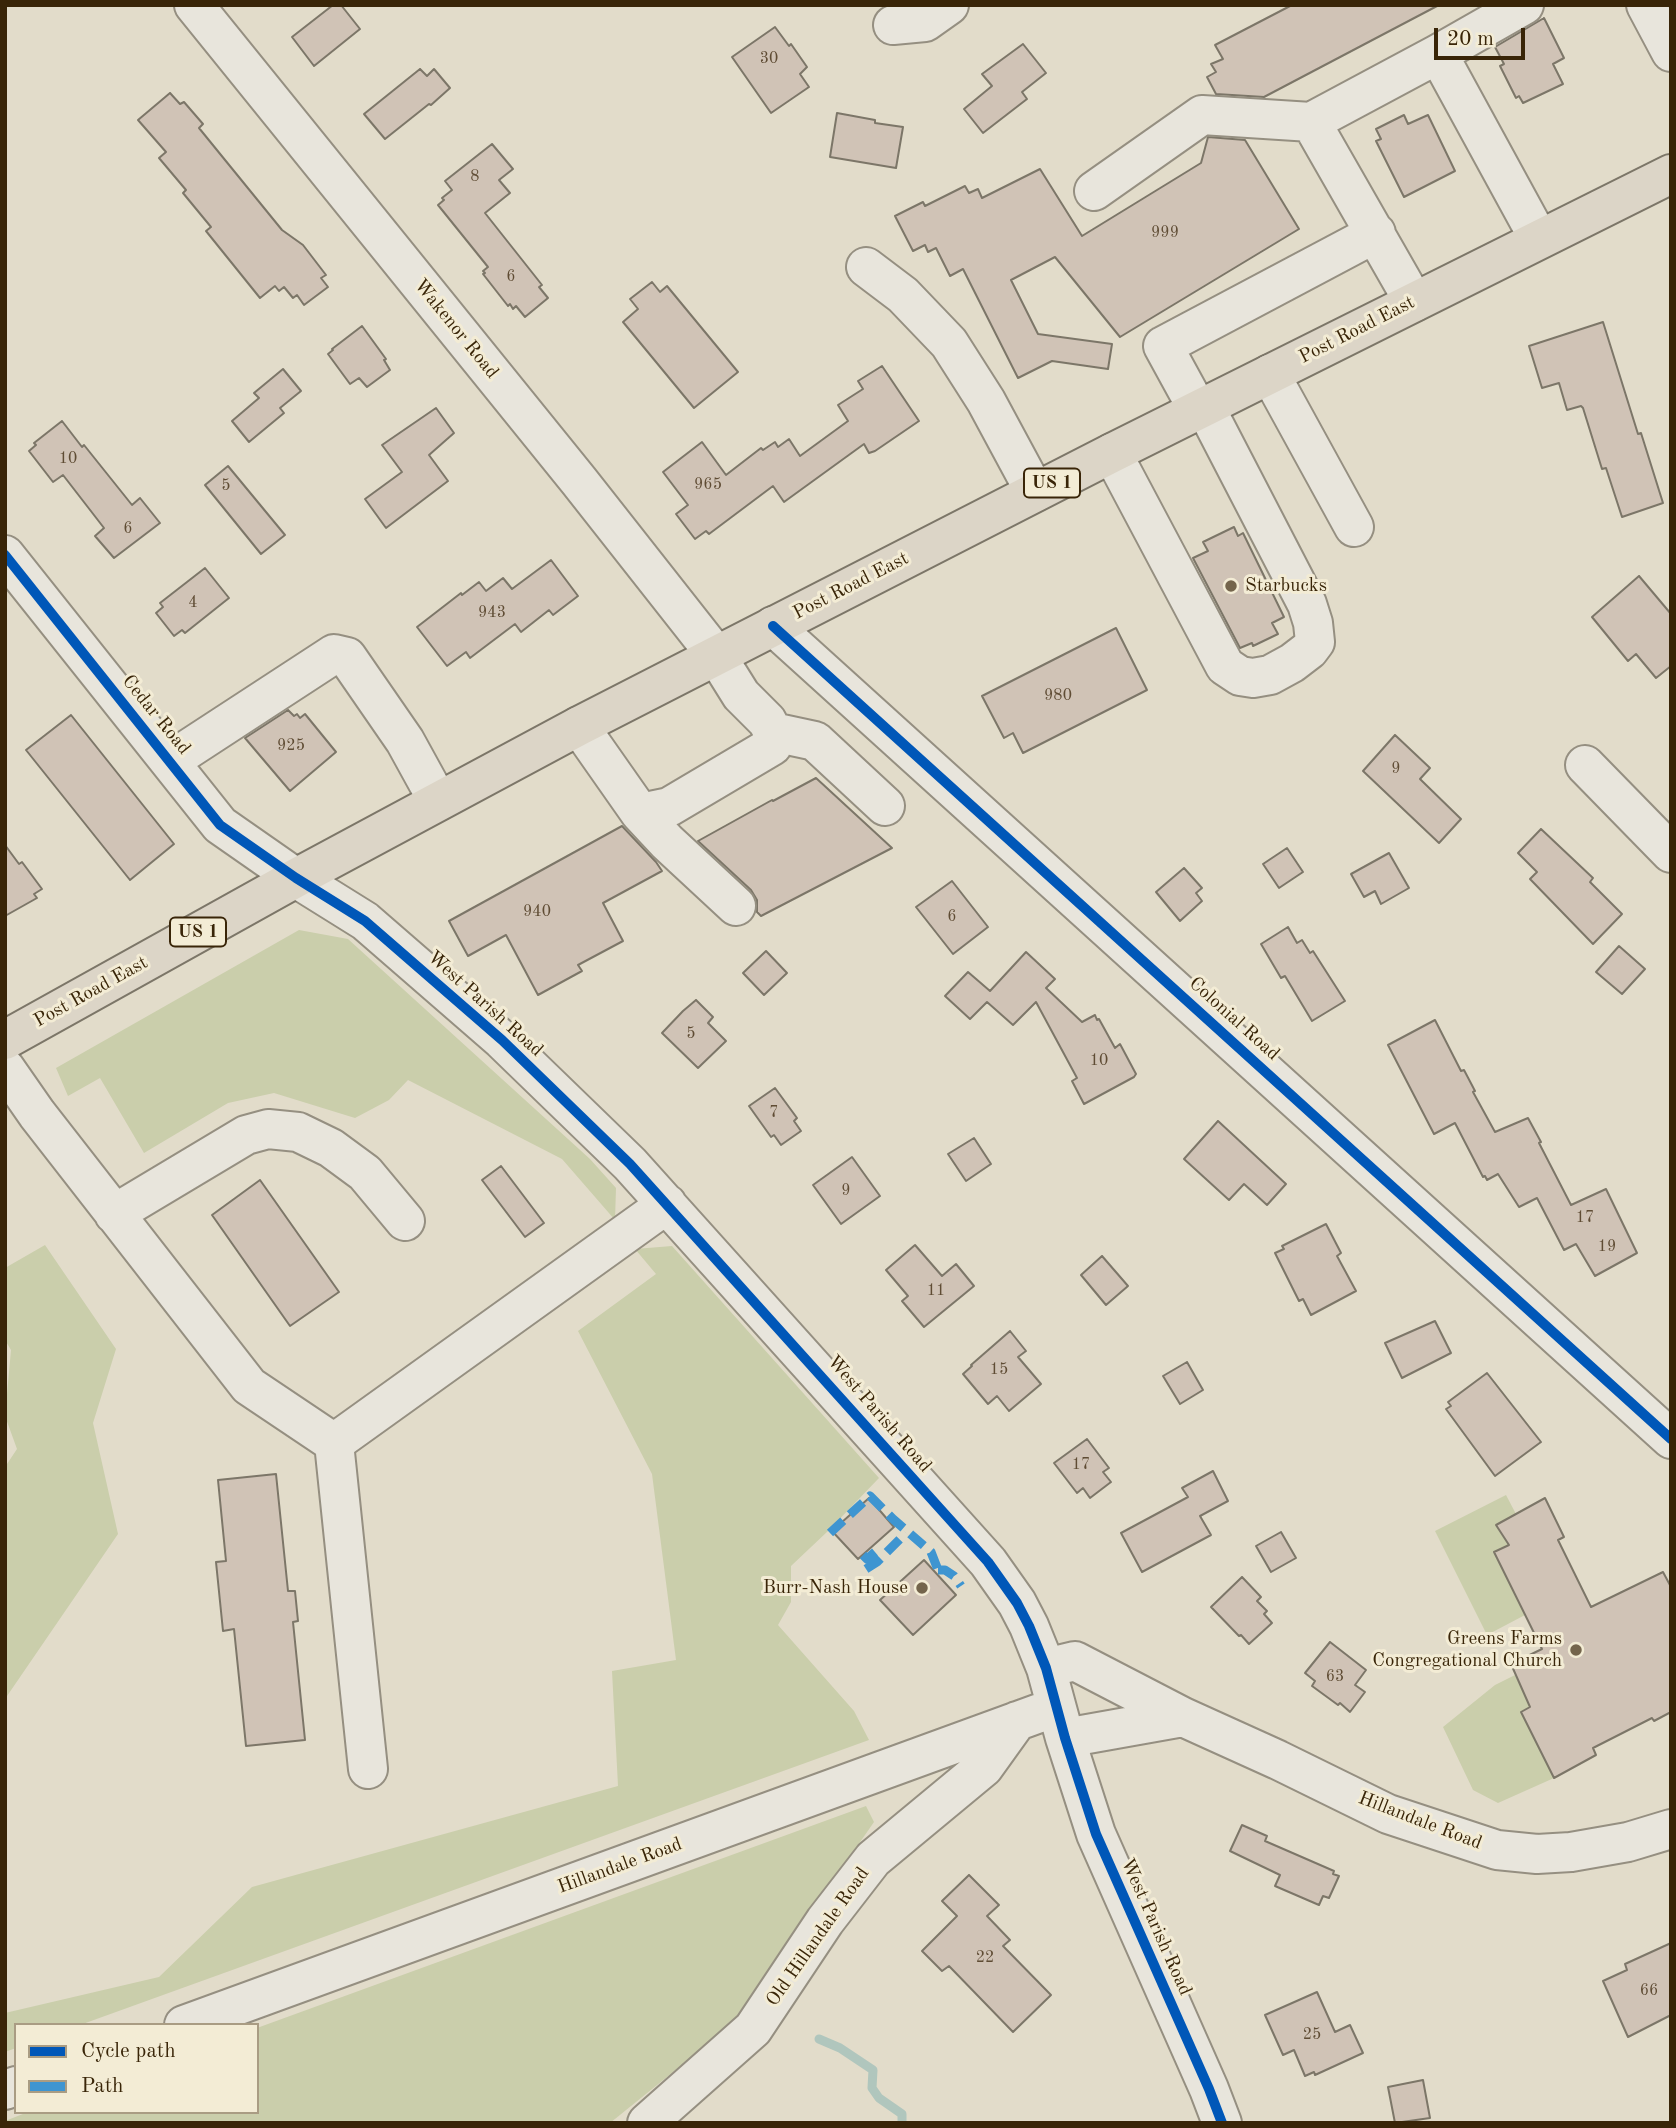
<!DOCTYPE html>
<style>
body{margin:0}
#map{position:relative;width:1676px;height:2128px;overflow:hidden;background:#e2dcca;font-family:"Old Standard TT",serif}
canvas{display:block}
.frame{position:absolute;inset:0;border:7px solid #392508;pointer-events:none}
.legend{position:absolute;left:14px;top:2023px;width:245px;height:91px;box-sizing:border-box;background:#f3ecd5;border:2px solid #a99c83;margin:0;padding:9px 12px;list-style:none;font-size:21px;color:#392508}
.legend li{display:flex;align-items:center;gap:14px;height:35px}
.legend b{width:35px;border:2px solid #a99c83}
.scale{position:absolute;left:1434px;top:28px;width:91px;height:32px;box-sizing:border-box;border:4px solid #392508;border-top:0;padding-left:9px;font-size:21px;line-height:24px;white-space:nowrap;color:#392508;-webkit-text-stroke:5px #f3ecd5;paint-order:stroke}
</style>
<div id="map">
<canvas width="1676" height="2128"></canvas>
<div class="frame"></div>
<ul class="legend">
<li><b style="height:9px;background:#0057b8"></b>Cycle path</li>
<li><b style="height:9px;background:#3e95d1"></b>Path</li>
</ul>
<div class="scale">20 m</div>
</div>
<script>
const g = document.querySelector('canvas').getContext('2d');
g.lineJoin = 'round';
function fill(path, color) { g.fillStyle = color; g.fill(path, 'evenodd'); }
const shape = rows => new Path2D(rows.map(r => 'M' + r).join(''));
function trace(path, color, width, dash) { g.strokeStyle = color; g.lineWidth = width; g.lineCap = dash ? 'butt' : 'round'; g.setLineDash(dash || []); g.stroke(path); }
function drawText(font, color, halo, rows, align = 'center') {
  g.font = font + ' "Old Standard TT",serif'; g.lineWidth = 6; g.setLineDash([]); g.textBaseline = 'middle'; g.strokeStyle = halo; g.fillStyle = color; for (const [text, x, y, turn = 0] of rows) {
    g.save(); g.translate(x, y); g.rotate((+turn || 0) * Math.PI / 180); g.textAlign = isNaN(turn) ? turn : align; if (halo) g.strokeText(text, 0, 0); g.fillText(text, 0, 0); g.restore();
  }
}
const green = shape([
 [299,930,348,939,590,1159,616,1188,615,1220,562,1159,408,1080,389,1100,355,1118,274,1093,228,1103,144,1153,100,1078,68,1096,56,1068],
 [45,1245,116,1349,93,1423,118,1534,5,1699,5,1467,17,1449,5,1416,11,1350,5,1340,5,1268],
 [672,1246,879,1478,828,1531,791,1566,791,1602,778,1625,854,1711,869,1740,80,2025,16,2025,16,2048,5,2052,5,2013,159,1977,252,1887,618,1786,612,1671,676,1660,652,1474,578,1331,656,1274,635,1249],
 [1506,1495,1527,1535,1494,1552,1525,1615,1487,1635,1435,1531],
 [1515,1675,1530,1707,1521,1712,1554,1778,1498,1803,1473,1790,1443,1727,1495,1685],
 [866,1806,874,1822,735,2022,610,2123,5,2123,5,2121,28,2112,257,2112,257,2028]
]);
const stream = shape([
 [819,2039,840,2048,873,2070,872,2088,879,2098,902,2114,902,2123]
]);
const building = shape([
 [333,5,341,5,360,29,314,66,292,37,333,5],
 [1292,5,1439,5,1264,97,1216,94,1207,77,1216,72,1211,64,1223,59,1215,45,1292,5],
 [1544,18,1564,58,1553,64,1563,84,1523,103,1519,96,1516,98,1500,66,1504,64,1495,47,1544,18],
 [775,27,789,46,791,44,807,67,800,74,809,87,771,113,732,57,775,27],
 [1023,44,1046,73,1022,92,1027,99,983,133,964,109,992,86,982,74,1023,44],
 [420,69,427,76,434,69,450,88,431,105,429,104,385,139,364,114,420,69],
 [170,93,180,104,184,102,203,124,199,128,282,230,303,245,326,275,321,278,328,287,304,305,297,295,293,298,284,287,279,291,275,286,260,298,206,231,211,227,183,193,186,190,159,158,166,152,138,120,170,93],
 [837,113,875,120,875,123,903,127,896,168,830,157,837,113],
 [1404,115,1408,124,1428,115,1455,171,1404,197,1376,141,1381,139,1376,129,1404,115],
 [1208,137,1245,140,1299,229,1120,337,1055,257,1011,280,1038,334,1112,344,1108,369,1052,361,1018,378,963,269,950,276,936,248,928,252,925,245,913,251,895,216,923,202,925,206,965,186,969,193,978,189,982,198,1040,169,1082,236,1201,163,1208,137],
 [492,144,513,169,499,180,510,193,485,213,542,285,539,287,548,298,525,317,516,306,513,309,510,304,508,306,483,274,485,273,483,271,488,267,438,205,444,200,442,198,452,190,445,181,492,144],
 [652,282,660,292,667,286,738,372,694,408,623,322,638,309,630,299,652,282],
 [1603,322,1638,434,1641,433,1663,503,1622,517,1606,468,1602,469,1583,408,1581,406,1567,410,1559,383,1542,388,1529,346,1603,322],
 [362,326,386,359,384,360,390,370,367,387,359,378,350,384,328,354,333,350,332,349,362,326],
 [882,366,919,421,875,451,869,453,864,444,784,502,773,486,709,534,706,531,695,539,676,514,688,505,663,472,702,442,726,475,761,448,763,450,775,442,778,447,789,439,800,456,848,421,838,405,863,389,858,381,882,366],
 [283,369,301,391,280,408,284,413,249,442,232,421,259,398,254,393,283,369],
 [436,408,454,433,429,455,448,481,386,528,365,499,402,472,382,445,436,408],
 [62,421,82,447,84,445,132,505,140,498,160,523,114,558,95,536,104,528,63,475,53,482,29,451,36,445,34,443,62,421],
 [228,466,285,535,261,554,205,485,228,466],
 [1234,527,1238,536,1243,533,1284,617,1272,623,1278,634,1253,646,1252,643,1240,648,1193,558,1208,551,1203,542,1234,527],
 [551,560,578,596,553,615,549,610,521,632,515,624,470,658,466,652,447,666,417,627,461,593,462,595,479,582,486,591,503,578,512,589,551,560],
 [205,568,229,598,185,633,182,630,174,636,156,613,163,607,160,603,205,568],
 [1639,576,1671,614,1671,666,1656,678,1636,654,1628,661,1592,617,1639,576],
 [1116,628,1147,690,1023,753,1013,733,1004,738,982,696,1116,628],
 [288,710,294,716,297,714,300,718,305,714,336,752,290,791,245,738,288,710],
 [71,715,174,844,130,880,26,750,71,715],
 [1395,735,1430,768,1420,779,1461,819,1439,843,1363,771,1395,735],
 [816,778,892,848,761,916,757,912,757,900,751,890,698,841,772,800,773,801,816,778],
 [622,826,656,862,662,871,603,903,623,941,578,965,582,971,538,995,506,935,468,956,449,921,622,826],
 [1541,829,1593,878,1590,882,1622,914,1593,944,1530,879,1537,872,1518,853,1541,829],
 [5,845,19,864,22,862,42,889,34,894,37,898,5,916,5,845],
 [1287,848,1303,872,1279,888,1263,864,1287,848],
 [1389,853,1409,888,1381,904,1375,891,1364,897,1351,874,1389,853],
 [1184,868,1202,888,1196,893,1202,901,1180,921,1156,892,1184,868],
 [952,881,988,927,953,954,916,907,952,881],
 [1288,927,1297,943,1302,940,1310,953,1313,951,1345,1001,1312,1021,1285,976,1281,978,1261,944,1288,927],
 [1619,946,1645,969,1622,994,1596,972,1619,946],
 [766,951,787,973,764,995,743,973,766,951],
 [1026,952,1055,979,1046,988,1082,1022,1095,1015,1097,1020,1099,1019,1115,1048,1120,1044,1136,1074,1134,1077,1084,1104,1072,1081,1077,1078,1036,1002,1013,1025,987,1002,970,1019,945,996,968,972,990,991,1026,952],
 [696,1000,713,1017,708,1023,726,1041,698,1068,662,1033,683,1011,696,1000],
 [1435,1020,1461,1071,1464,1070,1475,1091,1473,1092,1495,1132,1528,1118,1541,1142,1539,1143,1571,1205,1606,1189,1637,1253,1595,1276,1576,1244,1564,1250,1537,1198,1519,1207,1498,1174,1487,1180,1485,1176,1483,1177,1455,1123,1434,1134,1388,1045,1435,1020],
 [775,1088,797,1118,794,1121,801,1131,781,1145,774,1135,771,1137,749,1106,775,1088],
 [1218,1121,1286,1184,1267,1205,1244,1184,1229,1200,1184,1159,1218,1121],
 [974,1138,991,1164,966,1181,948,1154,974,1138],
 [852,1157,880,1196,841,1224,813,1185,852,1157],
 [501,1166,544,1223,525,1237,482,1180,501,1166],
 [260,1180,339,1292,290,1326,212,1215,260,1180],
 [1326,1224,1341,1253,1337,1256,1356,1291,1311,1315,1303,1299,1299,1301,1275,1253,1284,1249,1282,1246,1326,1224],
 [915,1245,942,1276,956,1264,974,1286,924,1327,902,1301,908,1296,886,1270,915,1245],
 [1102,1256,1128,1286,1106,1305,1081,1275,1102,1256],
 [1435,1321,1451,1353,1402,1378,1385,1343,1435,1321],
 [1010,1331,1026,1351,1018,1357,1041,1384,1009,1411,997,1396,988,1404,963,1374,972,1366,971,1365,1010,1331],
 [1187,1362,1203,1390,1180,1404,1163,1376,1187,1362],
 [1487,1373,1541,1442,1495,1476,1446,1409,1451,1406,1448,1402,1487,1373],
 [1087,1439,1109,1468,1103,1472,1111,1482,1090,1498,1083,1488,1077,1493,1054,1463,1087,1439],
 [1213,1471,1228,1501,1200,1516,1211,1535,1142,1572,1121,1533,1188,1497,1182,1488,1213,1471],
 [276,1474,288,1591,295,1591,298,1621,293,1622,305,1740,246,1746,234,1629,223,1631,216,1562,226,1561,218,1480,276,1474],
 [869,1498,894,1527,858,1559,832,1531,869,1498],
 [1545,1498,1564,1537,1558,1540,1591,1607,1663,1572,1671,1587,1671,1712,1654,1721,1652,1718,1593,1748,1596,1755,1554,1778,1521,1712,1530,1707,1511,1664,1542,1649,1494,1552,1509,1545,1496,1525,1545,1498],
 [1281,1532,1296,1558,1271,1572,1256,1546,1281,1532],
 [924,1560,956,1595,913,1635,880,1600,924,1560],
 [1242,1577,1261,1597,1257,1601,1267,1611,1264,1614,1272,1623,1249,1644,1241,1635,1239,1636,1211,1607,1242,1577],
 [1330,1642,1366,1670,1355,1685,1365,1692,1350,1712,1340,1703,1338,1705,1312,1686,1315,1681,1305,1673,1330,1642],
 [1242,1825,1267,1836,1265,1841,1334,1871,1333,1874,1339,1876,1329,1898,1323,1896,1319,1905,1275,1886,1280,1875,1230,1851,1242,1825],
 [969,1875,999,1905,987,1916,1010,1940,1003,1946,1051,1995,1013,2032,949,1966,942,1971,922,1951,957,1916,942,1901,969,1875],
 [1671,1943,1671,2015,1628,2037,1603,1981,1627,1970,1625,1964,1671,1943],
 [1317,1992,1335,2032,1350,2025,1363,2053,1315,2075,1314,2072,1305,2076,1294,2050,1283,2055,1265,2015,1317,1992],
 [1423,2080,1430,2118,1395,2123,1388,2087,1423,2080]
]);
const minor = shape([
 [194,5,579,481,716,655,741,695,767,721,773,732,772,746,669,807,640,813,579,726],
 [1646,5,1671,52],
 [893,25,925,22,949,5],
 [1438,54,1539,239],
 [1094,191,1202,115,1311,122],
 [866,267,903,295,949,343,986,401,1035,492],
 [1414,302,1311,122,1438,54,1524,5],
 [1270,374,1354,527],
 [1198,410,1163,346,1376,233],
 [1112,453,1225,666,1240,676,1253,678,1270,675,1292,663,1309,650,1315,642,1313,623,1307,604,1205,407],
 [5,555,220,825,296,878,365,921,502,1040,630,1164,988,1562,1017,1603,1029,1626,1046,1668,1065,1738,1096,1834,1209,2089,1222,2123],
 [773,626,1671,1439],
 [773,732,815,741,885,806],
 [170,761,334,654,347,657,405,741,438,801],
 [1585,765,1671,853],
 [640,813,667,842,736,906],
 [5,1068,37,1114,249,1386,334,1443,667,1204],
 [114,1214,246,1135,268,1129,298,1132,331,1148,365,1173,405,1221],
 [334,1443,368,1769],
 [1046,1668,1075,1661,1183,1717,1278,1760,1388,1814,1497,1850,1537,1854,1571,1852,1628,1842,1671,1829],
 [1065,1738,1183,1717],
 [184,2025,1056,1707],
 [5,2090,16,2086],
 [647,2123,753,2029,825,1921,873,1859,984,1767,1017,1721]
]);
const major = shape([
 [5,1040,296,878,579,726,1112,453,1671,174]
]);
const quiet = shape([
 [890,1522,893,1519,931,1552,938,1570,935,1572],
 [830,1533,870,1496,893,1519],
 [863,1555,867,1559,875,1552],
 [866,1569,877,1562,906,1533],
 [938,1570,945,1570,954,1576,961,1586]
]);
const cycleway = shape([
 [5,555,220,825,296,878,365,921,502,1040,630,1164,988,1562,1017,1603,1029,1626,1046,1668,1065,1738,1096,1834,1209,2089,1222,2123],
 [773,626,1671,1439]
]);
const markers = [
 [1231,586,7,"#74654c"],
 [922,1588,7,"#74654c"],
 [1576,1650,7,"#74654c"]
];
const numberNames = [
 ["30",769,59],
 ["8",475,177],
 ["999",1165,233],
 ["6",511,277],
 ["10",68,459],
 ["965",708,485],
 ["5",226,486],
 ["6",128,529],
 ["4",193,603],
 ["943",492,613],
 ["980",1058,696],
 ["925",291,746],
 ["9",1396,769],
 ["940",537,912],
 ["6",952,917],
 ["5",691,1034],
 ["10",1099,1061],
 ["7",774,1113],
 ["9",846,1191],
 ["17",1585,1218],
 ["19",1607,1247],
 ["11",936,1291],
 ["15",999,1370],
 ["17",1081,1465],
 ["63",1335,1677],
 ["22",985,1958],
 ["66",1649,1991],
 ["25",1312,2035]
];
const shields = [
 [1052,483,56],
 [198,932,56]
];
const shieldNames = [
 ["US 1",1052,483],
 ["US 1",198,932]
];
const streetNames = [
 ["Wakenor Road",456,329,51],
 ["Post Road East",1357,330,-27],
 ["Post Road East",851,586,-27],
 ["Cedar Road",156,715,51],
 ["Post Road East",91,992,-29],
 ["West Parish Road",485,1004,42],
 ["Colonial Road",1234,1019,42],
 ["West Parish Road",879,1414,49],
 ["Hillandale Road",1420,1821,21],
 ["Hillandale Road",620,1866,-20],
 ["West Parish Road",1156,1927,66],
 ["Old Hillandale Road",818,1937,-55]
];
const poiNames = [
 ["Starbucks",1245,586,"left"],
 ["Burr-Nash House",908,1588],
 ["Greens Farms",1562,1639],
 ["Congregational Church",1562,1661]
];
fill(green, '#caceab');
trace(stream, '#b0c6bd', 9);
fill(building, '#d0c3b6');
trace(building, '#7c7668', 2);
trace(minor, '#958f81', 42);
trace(major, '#7c7668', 42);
trace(minor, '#e8e5dc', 38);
trace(major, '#dcd5c7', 38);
trace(quiet, '#3e95d1', 9, [18, 9]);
trace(cycleway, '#0057b8', 10);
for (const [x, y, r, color] of markers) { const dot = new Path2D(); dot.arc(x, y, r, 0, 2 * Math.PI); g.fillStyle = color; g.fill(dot); trace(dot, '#f3ecd5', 2.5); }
drawText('16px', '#5f4c34', null, numberNames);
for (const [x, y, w] of shields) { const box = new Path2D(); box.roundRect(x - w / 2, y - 14.5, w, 29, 5); g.fillStyle = '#f3ecd5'; g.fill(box); trace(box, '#392508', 2); }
drawText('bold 18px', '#392508', null, shieldNames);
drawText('19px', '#392508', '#f3ecd5', streetNames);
drawText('19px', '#392508', '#f3ecd5', poiNames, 'right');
</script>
